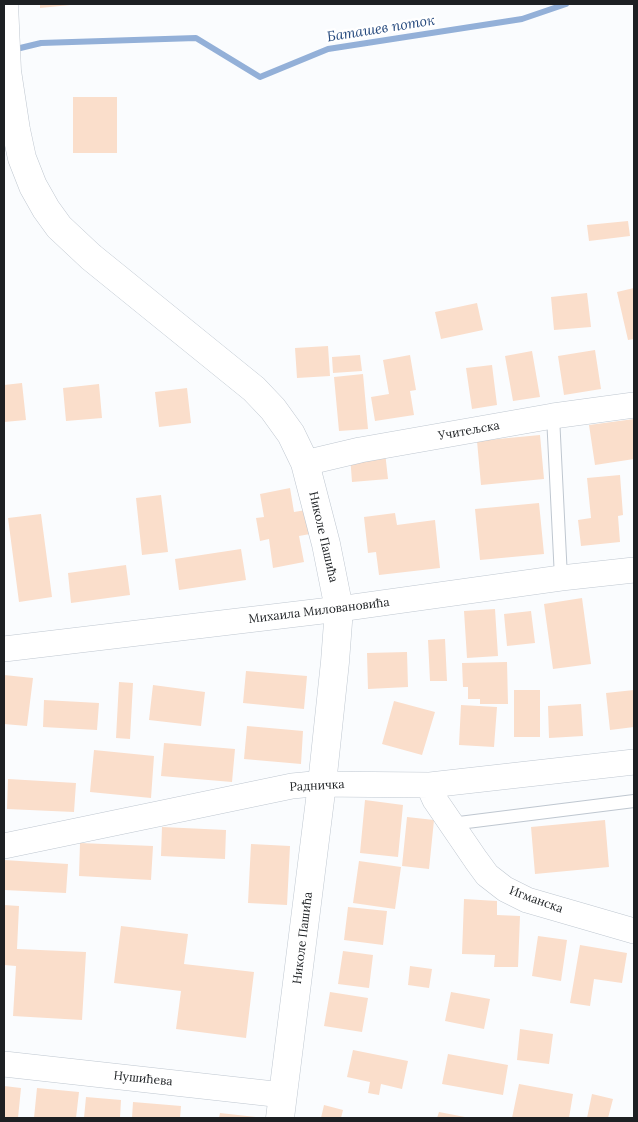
<!DOCTYPE html>
<meta charset="utf-8">
<style>
body{margin:0}
#map{position:relative;width:638px;height:1122px;overflow:hidden;background:#fafcfe;font-family:Lora,serif}
canvas{display:block}
.frame{position:absolute;inset:0;border:5px solid #1d2023;pointer-events:none}
</style>
<div id="map">
<canvas width="638" height="1122"></canvas>
<div class="frame"></div>
</div>
<script>
const g = document.querySelector('canvas').getContext('2d');
g.lineJoin = 'round';
const shape = rows => new Path2D(rows.map(r => 'M' + r).join(''));
function trace(path, color, width, dash) { g.strokeStyle = color; g.lineWidth = width; g.lineCap = dash ? 'butt' : 'round'; g.setLineDash(dash || []); g.stroke(path); }
function fill(path, color) { g.fillStyle = color; g.fill(path, 'evenodd'); }
function drawText(font, color, halo, rows, align = 'center') {
  g.font = font + ' Lora,serif'; g.lineWidth = 5; g.setLineDash([]); g.textBaseline = 'middle'; g.strokeStyle = halo; g.fillStyle = color; for (const [text, x, y, turn = 0] of rows) {
    g.save(); g.translate(x, y); g.rotate((+turn || 0) * Math.PI / 180); g.textAlign = isNaN(turn) ? turn : align; if (halo) g.strokeText(text, 0, 0); g.fillText(text, 0, 0); g.restore();
  }
}
const stream = shape([
 [12,50,41,43,196,38,260,77,328,49,522,19,566,4]
]);
const building = shape([
 [40,4,69,4,70,5,40,8],
 [73,97,117,97,117,153,73,153],
 [628,221,630,236,589,241,587,225],
 [634,288,634,339,628,340,617,292],
 [587,293,591,327,554,330,551,297],
 [477,303,483,330,441,339,435,312],
 [328,346,330,376,297,378,295,348],
 [595,350,601,389,564,395,558,356],
 [532,351,540,397,513,401,505,356],
 [360,355,362,371,333,373,332,357],
 [410,355,416,390,410,391,414,415,375,421,371,397,389,394,383,360],
 [492,365,497,405,472,409,466,368],
 [363,374,368,429,339,431,334,377],
 [22,383,26,420,4,422,4,385],
 [99,384,102,418,66,421,63,388],
 [187,388,191,423,159,427,155,392],
 [634,419,634,459,595,465,589,425],
 [540,435,544,479,481,485,477,441],
 [385,452,388,479,352,482,350,455],
 [620,475,623,515,618,516,620,542,581,546,578,520,591,518,587,478],
 [290,488,294,512,306,510,310,534,299,536,304,562,273,568,269,539,260,541,256,518,264,517,260,494],
 [161,495,168,552,142,555,136,498],
 [539,503,544,554,480,560,475,509],
 [395,513,397,525,435,520,440,568,379,575,376,552,368,553,364,517],
 [41,514,52,597,19,602,8,518],
 [241,549,246,580,179,590,175,559],
 [126,565,130,595,71,603,68,573],
 [582,598,591,664,553,669,544,604],
 [495,609,498,656,467,658,464,611],
 [531,611,535,643,507,646,504,614],
 [445,639,447,681,430,681,428,640],
 [407,652,408,687,368,689,367,653],
 [507,662,508,704,480,704,480,699,468,699,468,687,463,687,462,663],
 [246,671,307,676,304,709,243,703],
 [4,675,33,678,27,726,4,724],
 [119,682,133,683,130,739,116,738],
 [153,685,205,692,201,726,149,720],
 [514,690,540,690,540,737,514,737],
 [634,690,634,727,610,730,606,693],
 [44,700,99,703,97,730,43,727],
 [394,701,435,712,422,755,382,744],
 [581,704,583,736,549,738,548,706],
 [461,705,497,707,494,747,459,745],
 [247,726,303,731,301,764,244,759],
 [164,743,235,749,232,782,161,776],
 [94,750,154,756,151,798,90,792],
 [8,779,76,783,74,812,7,809],
 [365,800,403,805,398,857,360,853],
 [407,817,434,820,429,869,402,866],
 [605,820,609,867,535,874,531,827],
 [162,827,226,830,225,859,161,856],
 [80,843,153,846,151,880,79,876],
 [251,844,290,846,287,905,248,903],
 [4,860,68,864,66,893,4,890],
 [359,861,401,867,395,909,353,903],
 [464,899,497,901,497,915,520,916,518,967,494,967,495,955,462,954],
 [4,905,19,906,17,949,86,952,82,1020,13,1016,16,966,4,965],
 [348,907,387,911,383,945,344,940],
 [121,926,188,934,184,964,254,972,246,1038,176,1029,181,991,114,983],
 [538,936,567,940,561,981,532,976],
 [580,945,627,953,622,983,594,979,590,1006,570,1003],
 [343,951,373,955,369,988,338,984],
 [410,966,432,969,429,988,408,985],
 [330,992,368,998,362,1032,324,1026],
 [451,992,490,999,484,1029,445,1021],
 [520,1029,553,1034,549,1064,517,1060],
 [353,1050,408,1061,402,1089,381,1084,379,1095,368,1093,370,1082,347,1077],
 [448,1054,508,1065,503,1095,442,1084],
 [519,1084,573,1094,569,1118,512,1118],
 [4,1086,21,1088,18,1118,4,1118],
 [37,1088,79,1092,76,1118,34,1118],
 [592,1094,613,1099,608,1118,587,1118],
 [86,1097,121,1100,120,1118,84,1118],
 [133,1102,181,1106,180,1118,132,1118],
 [324,1105,343,1110,341,1118,321,1118],
 [439,1112,465,1117,465,1118,437,1118],
 [220,1113,256,1117,256,1118,219,1118]
]);
const service = shape([
 [553,416,561,578],
 [451,824,634,801]
]);
const minor = shape([
 [305,463,360,450,553,416,634,405],
 [4,649,339,609,561,578,634,570],
 [430,785,430,789,435,800,476,860,487,875,505,889,527,900,634,931],
 [4,846,292,786,313,784,430,785,634,762],
 [4,1064,283,1095]
]);
const tertiary = shape([
 [4,4,7,71,16,130,22,158,33,186,46,209,59,227,91,257,254,389,273,409,291,434,305,463,326,544,339,609,335,662,322,784,280,1118]
]);
const streetNames = [
 ["Учитељска",469,431,-10],
 ["Николе Пашића",323,537,77],
 ["Михаила Миловановића",319,611,-7],
 ["Радничка",317,786,-3],
 ["Игманска",536,900,20],
 ["Николе Пашића",303,938,-83],
 ["Нушићева",143,1079,6]
];
const waterNames = [
 ["Баташев поток",381,29,-9]
];
trace(stream, '#93b0d8', 6);
fill(building, '#fadecb');
trace(service, '#bfc7d0', 14);
trace(minor, '#bfc7d0', 26);
trace(tertiary, '#bfc7d0', 29);
trace(service, '#fff', 12);
trace(minor, '#fff', 25);
trace(tertiary, '#fff', 28);
drawText('12px', '#1d2023', '#fff', streetNames);
drawText('italic 14px', '#25497d', '#fff', waterNames);
</script>
